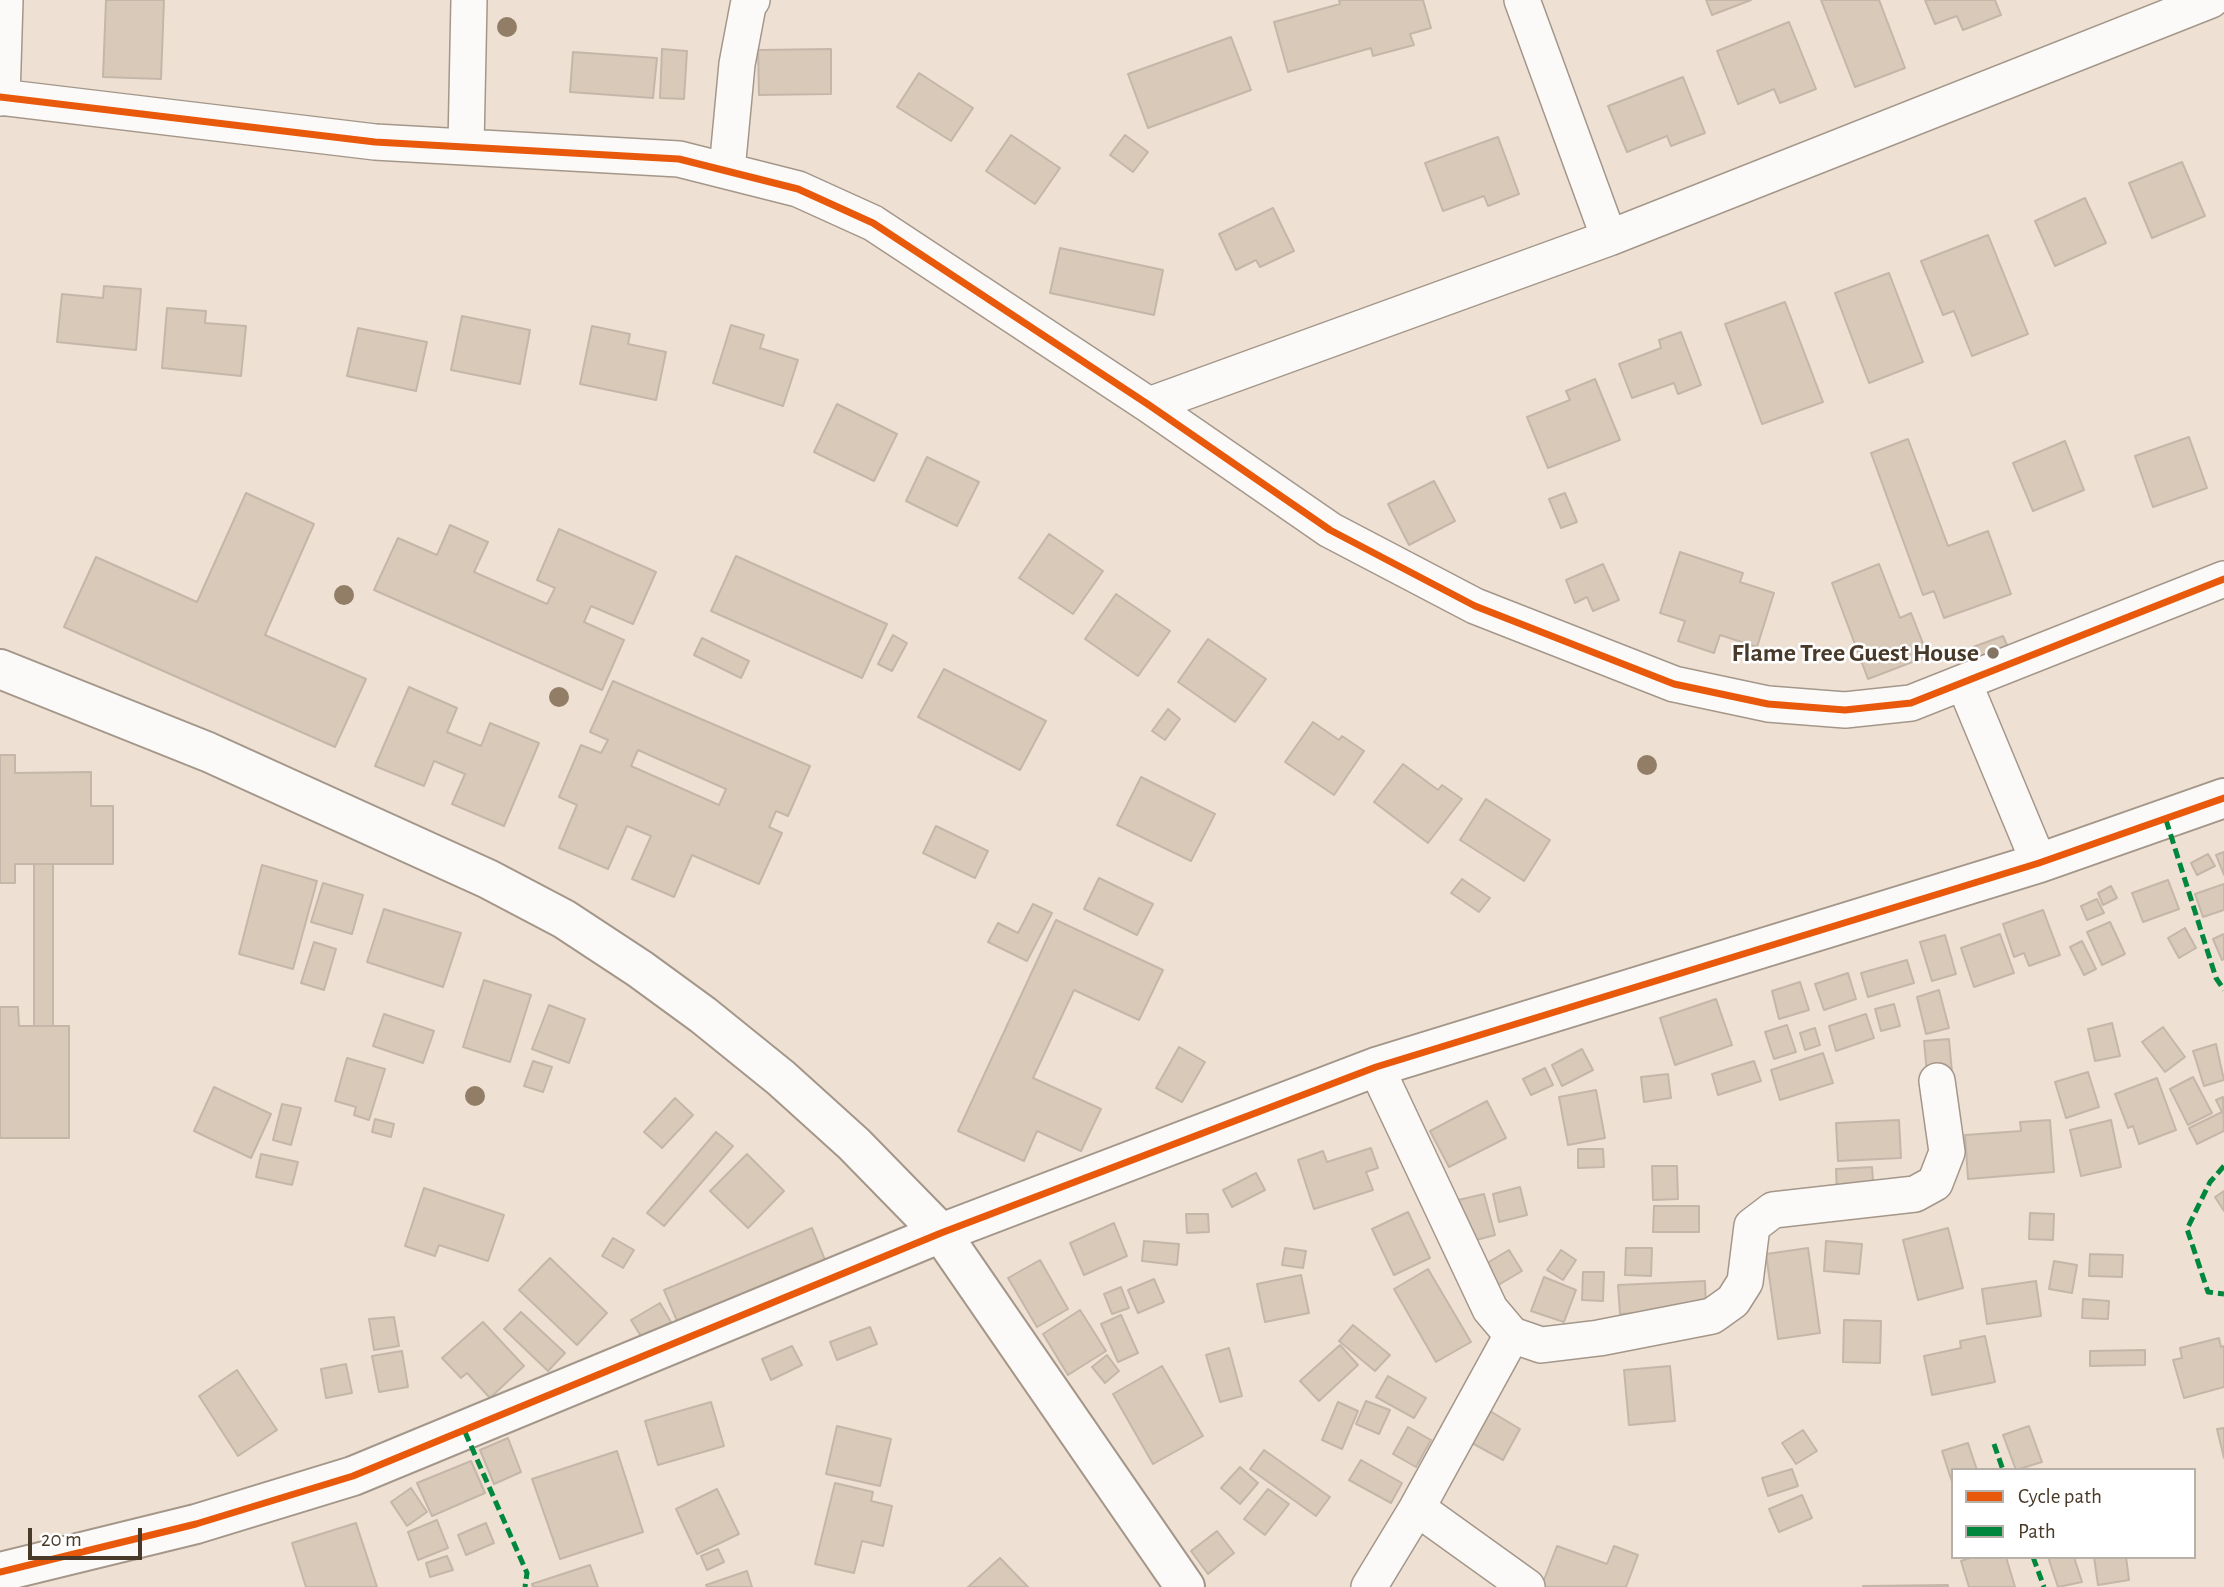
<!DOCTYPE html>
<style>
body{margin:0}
#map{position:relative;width:2224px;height:1587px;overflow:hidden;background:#eee1d3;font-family:"Alegreya Sans",sans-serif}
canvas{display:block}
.legend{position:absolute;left:1951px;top:1468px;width:245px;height:91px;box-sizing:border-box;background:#fff;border:2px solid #b6b0a9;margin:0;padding:9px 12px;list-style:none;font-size:21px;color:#493928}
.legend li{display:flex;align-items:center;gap:14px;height:35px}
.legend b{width:35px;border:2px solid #b6b0a9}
.scale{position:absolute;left:28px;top:1528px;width:114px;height:32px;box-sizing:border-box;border:4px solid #493928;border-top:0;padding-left:9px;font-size:21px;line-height:24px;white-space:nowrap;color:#493928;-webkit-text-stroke:5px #fff;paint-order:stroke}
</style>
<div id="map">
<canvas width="2224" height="1587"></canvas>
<ul class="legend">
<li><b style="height:9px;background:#e8590c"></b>Cycle path</li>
<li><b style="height:9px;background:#00873e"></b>Path</li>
</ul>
<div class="scale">20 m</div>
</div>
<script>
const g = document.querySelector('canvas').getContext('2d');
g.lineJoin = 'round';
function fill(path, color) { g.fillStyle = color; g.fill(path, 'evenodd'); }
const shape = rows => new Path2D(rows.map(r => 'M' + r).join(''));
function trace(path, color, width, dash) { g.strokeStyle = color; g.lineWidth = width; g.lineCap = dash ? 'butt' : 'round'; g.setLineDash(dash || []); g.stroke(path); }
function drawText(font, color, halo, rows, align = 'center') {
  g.font = font + ' "Alegreya Sans",sans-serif'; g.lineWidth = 5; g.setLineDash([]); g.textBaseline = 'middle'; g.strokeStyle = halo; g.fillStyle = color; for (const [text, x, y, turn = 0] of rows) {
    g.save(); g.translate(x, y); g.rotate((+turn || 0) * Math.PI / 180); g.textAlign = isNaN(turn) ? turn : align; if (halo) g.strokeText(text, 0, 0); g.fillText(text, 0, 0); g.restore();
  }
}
const building = shape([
 [106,0,164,0,161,79,103,77,106,0],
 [1339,0,1423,0,1431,28,1410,34,1414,45,1373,56,1371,48,1288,72,1274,22,1340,4,1339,0],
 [1706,0,1751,0,1712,15,1706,0],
 [1821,0,1879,0,1905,68,1855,87,1821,0],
 [1925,0,1995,0,2001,15,1963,30,1957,16,1935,24,1925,0],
 [1789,22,1816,89,1780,103,1774,89,1738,104,1717,51,1789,22],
 [1231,37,1251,90,1148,128,1128,74,1231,37],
 [662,49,687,51,684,99,660,98,662,49],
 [831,49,831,94,759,95,758,50,831,49],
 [573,52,657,58,653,98,570,92,573,52],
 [919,73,973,108,951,141,897,107,919,73],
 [1683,77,1705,133,1671,146,1667,136,1627,152,1608,106,1683,77],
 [1011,135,1060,168,1035,204,986,171,1011,135],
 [1125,135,1148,152,1133,172,1110,155,1125,135],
 [1498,137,1519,194,1488,206,1484,196,1443,211,1425,163,1498,137],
 [2182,162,2205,216,2152,238,2129,183,2182,162],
 [2085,198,2106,243,2055,266,2035,221,2085,198],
 [1273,208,1294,251,1260,267,1256,260,1236,270,1219,234,1273,208],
 [1988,235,2028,334,1972,356,1954,311,1943,315,1921,261,1988,235],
 [1060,248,1163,270,1154,315,1050,293,1060,248],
 [1889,273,1923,362,1869,383,1835,293,1889,273],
 [104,286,141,289,136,350,57,342,62,294,103,298,104,286],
 [1785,302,1823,402,1762,424,1725,324,1785,302],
 [167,308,206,311,205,323,246,326,241,376,162,368,167,308],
 [462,316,530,330,520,384,451,370,462,316],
 [731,325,764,335,760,348,798,360,783,406,713,383,731,325],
 [592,326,630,334,628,344,666,352,656,400,580,384,592,326],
 [358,328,427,342,416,391,347,376,358,328],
 [1681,332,1701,385,1678,394,1674,383,1632,398,1619,364,1661,348,1659,340,1681,332],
 [1595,379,1620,440,1548,468,1527,417,1570,400,1566,391,1595,379],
 [837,404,897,434,874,481,814,452,837,404],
 [2189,437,2207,488,2153,507,2135,456,2189,437],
 [1908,439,1948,546,1988,531,2011,594,1944,618,1934,591,1923,595,1871,453,1908,439],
 [2065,441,2084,490,2033,511,2013,463,2065,441],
 [927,457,979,482,957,526,906,501,927,457],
 [1434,481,1455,521,1409,545,1388,504,1434,481],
 [246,493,314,524,265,635,366,679,335,747,64,627,96,557,197,602,246,493],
 [1565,493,1577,522,1561,528,1549,499,1565,493],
 [450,525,488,542,474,572,547,604,555,588,537,580,559,529,656,572,633,624,591,606,584,622,624,640,602,690,374,590,398,538,437,555,450,525],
 [1049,534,1103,571,1073,614,1019,578,1049,534],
 [1680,552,1743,573,1740,582,1774,593,1757,647,1720,635,1714,653,1678,641,1685,621,1660,613,1680,552],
 [736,556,887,624,862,678,711,611,736,556],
 [1603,564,1619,600,1593,611,1587,597,1575,603,1566,580,1603,564],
 [1879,564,1900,618,1911,613,1928,656,1868,679,1832,583,1879,564],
 [1116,594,1170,631,1138,676,1085,639,1116,594],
 [893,635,907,643,892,671,878,664,893,635],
 [2003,636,2011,654,1980,666,1973,647,2003,636],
 [702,638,749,661,741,678,694,655,702,638],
 [1208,639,1266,679,1235,722,1178,682,1208,639],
 [944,669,1046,721,1020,770,918,717,944,669],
 [613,681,810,766,788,816,776,811,769,827,782,833,759,884,692,855,674,897,632,879,651,836,627,826,608,869,559,848,577,805,559,797,581,745,601,753,608,740,590,732,613,681],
 [638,750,726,789,719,805,631,766,638,750],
 [409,687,457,708,447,732,481,746,490,723,539,743,504,826,452,804,465,774,434,761,424,786,375,766,409,687],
 [1168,709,1180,719,1165,740,1152,731,1168,709],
 [1313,722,1339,740,1342,736,1364,751,1334,795,1285,762,1313,722],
 [0,755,15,755,15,773,91,772,91,806,113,806,113,864,15,864,15,883,0,883,0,755],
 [1403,764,1438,790,1442,785,1462,799,1428,843,1374,802,1403,764],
 [1141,777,1215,814,1191,861,1117,825,1141,777],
 [1486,799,1550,840,1524,881,1460,840,1486,799],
 [936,826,988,851,975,878,923,853,936,826],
 [2224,852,2224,875,2216,855,2224,852],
 [2208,854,2215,866,2197,875,2191,863,2208,854],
 [34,864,53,864,53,1026,34,1026,34,864],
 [262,865,317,881,293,969,239,954,262,865],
 [1099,878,1153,904,1137,935,1084,909,1099,878],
 [1462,879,1490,898,1479,912,1451,893,1462,879],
 [2168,880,2179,909,2143,922,2132,893,2168,880],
 [323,883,363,895,352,934,311,922,323,883],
 [2224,884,2224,910,2203,917,2195,894,2224,884],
 [2111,886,2117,898,2103,905,2098,893,2111,886],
 [2097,899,2104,913,2087,920,2081,906,2097,899],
 [1033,904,1052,913,1027,961,988,942,998,923,1018,933,1033,904],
 [384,909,461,933,443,987,367,962,384,909],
 [2043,910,2060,955,2029,966,2024,953,2014,957,2003,924,2043,910],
 [1056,920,1163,970,1139,1020,1074,990,1033,1078,1101,1109,1081,1151,1037,1131,1024,1161,958,1131,1056,920],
 [2110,922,2125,954,2102,965,2087,932,2110,922],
 [2185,928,2196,948,2179,958,2168,938,2185,928],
 [2000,934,2014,973,1974,987,1961,948,2000,934],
 [2224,934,2224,959,2222,960,2213,939,2224,934],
 [1945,935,1956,974,1932,981,1920,942,1945,935],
 [2082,941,2096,969,2084,975,2070,947,2082,941],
 [314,942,336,949,324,990,301,983,314,942],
 [1907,960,1914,983,1868,997,1861,973,1907,960],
 [1848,973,1856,999,1824,1010,1815,984,1848,973],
 [484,980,531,995,510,1062,463,1047,484,980],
 [1800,982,1809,1010,1779,1019,1772,991,1800,982],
 [1939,990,1949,1028,1926,1034,1917,997,1939,990],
 [1716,999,1732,1045,1675,1065,1660,1018,1716,999],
 [1894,1004,1900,1026,1881,1031,1875,1009,1894,1004],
 [549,1005,585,1019,569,1063,532,1049,549,1005],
 [0,1007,18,1007,19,1026,69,1026,69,1138,0,1138,0,1007],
 [384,1014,434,1031,423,1063,373,1046,384,1014],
 [1866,1014,1874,1038,1836,1051,1829,1026,1866,1014],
 [2112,1023,2120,1056,2095,1061,2088,1029,2112,1023],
 [1787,1025,1796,1052,1774,1059,1765,1032,1787,1025],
 [2163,1027,2185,1057,2165,1072,2142,1042,2163,1027],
 [1815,1028,1820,1045,1805,1050,1800,1033,1815,1028],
 [1949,1039,1952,1072,1927,1074,1924,1041,1949,1039],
 [2216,1044,2224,1080,2204,1086,2193,1051,2216,1044],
 [1179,1047,1205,1062,1182,1102,1156,1088,1179,1047],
 [1582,1049,1593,1070,1562,1086,1552,1065,1582,1049],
 [1823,1053,1833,1083,1780,1100,1771,1070,1823,1053],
 [347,1058,385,1069,369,1120,354,1115,356,1107,335,1101,347,1058],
 [533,1061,552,1067,543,1092,524,1086,533,1061],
 [1754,1061,1761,1081,1718,1095,1712,1074,1754,1061],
 [1545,1068,1553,1085,1531,1095,1523,1079,1545,1068],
 [2088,1072,2099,1107,2066,1118,2055,1082,2088,1072],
 [1668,1074,1671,1098,1644,1102,1641,1077,1668,1074],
 [2193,1077,2212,1113,2188,1125,2170,1089,2193,1077],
 [2157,1078,2176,1130,2139,1144,2133,1126,2128,1128,2115,1094,2157,1078],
 [214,1087,271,1114,251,1158,194,1131,214,1087],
 [1596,1090,1605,1138,1568,1145,1559,1097,1596,1090],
 [2223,1097,2224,1131,2197,1144,2189,1128,2222,1112,2216,1100,2223,1097],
 [675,1098,693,1115,662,1148,644,1132,675,1098],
 [1487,1101,1506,1138,1449,1167,1430,1131,1487,1101],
 [282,1104,301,1108,291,1145,273,1140,282,1104],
 [375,1119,394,1124,391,1137,372,1132,375,1119],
 [1899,1120,1901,1158,1838,1161,1836,1123,1899,1120],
 [2050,1120,2054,1172,1968,1179,1965,1135,2021,1131,2020,1122,2050,1120],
 [2111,1120,2121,1167,2081,1176,2070,1130,2111,1120],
 [716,1132,733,1146,664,1226,647,1213,716,1132],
 [1371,1148,1378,1168,1366,1172,1373,1190,1314,1209,1298,1160,1323,1151,1327,1162,1371,1148],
 [1578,1149,1603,1149,1604,1167,1578,1168,1578,1149],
 [261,1154,298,1162,292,1185,256,1177,261,1154],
 [747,1154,784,1191,748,1228,710,1191,747,1154],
 [1652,1166,1677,1166,1678,1199,1653,1200,1652,1166],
 [1872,1167,1874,1193,1837,1195,1836,1169,1872,1167],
 [1256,1173,1265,1190,1232,1207,1223,1190,1256,1173],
 [1520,1187,1527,1215,1499,1222,1493,1194,1520,1187],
 [424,1188,504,1215,488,1261,439,1245,435,1256,405,1246,424,1188],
 [2224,1191,2224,1211,2215,1197,2224,1191],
 [1484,1194,1495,1235,1465,1243,1454,1201,1484,1194],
 [1654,1206,1699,1206,1699,1232,1653,1232,1654,1206],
 [1408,1212,1430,1258,1394,1275,1372,1229,1408,1212],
 [2030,1213,2054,1214,2053,1240,2029,1239,2030,1213],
 [1186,1214,1208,1214,1209,1232,1187,1233,1186,1214],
 [1114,1223,1127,1256,1084,1275,1070,1243,1114,1223],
 [812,1228,825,1260,677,1321,664,1290,812,1228],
 [1948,1228,1963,1288,1918,1300,1903,1240,1948,1228],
 [613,1238,634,1250,623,1268,602,1256,613,1238],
 [1144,1241,1179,1244,1177,1265,1142,1261,1144,1241],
 [1826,1241,1862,1244,1859,1274,1824,1271,1826,1241],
 [1285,1248,1306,1251,1303,1268,1282,1265,1285,1248],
 [1626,1248,1652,1248,1651,1276,1625,1275,1626,1248],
 [1808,1248,1820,1333,1778,1339,1766,1254,1808,1248],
 [1509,1250,1522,1271,1495,1287,1482,1266,1509,1250],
 [1561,1250,1576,1260,1563,1280,1547,1270,1561,1250],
 [2090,1254,2123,1255,2122,1277,2089,1276,2090,1254],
 [550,1258,607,1313,577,1345,519,1290,550,1258],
 [1040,1260,1068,1309,1037,1327,1008,1278,1040,1260],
 [2054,1261,2077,1265,2072,1293,2049,1289,2054,1261],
 [1428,1269,1471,1342,1436,1362,1394,1289,1428,1269],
 [1583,1272,1604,1272,1603,1301,1582,1300,1583,1272],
 [1301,1275,1309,1313,1265,1322,1257,1284,1301,1275],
 [1544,1277,1576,1290,1564,1322,1531,1311,1544,1277],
 [1154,1279,1164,1302,1138,1313,1128,1290,1154,1279],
 [1705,1281,1706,1310,1620,1314,1618,1285,1705,1281],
 [2036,1281,2041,1316,1987,1324,1982,1289,2036,1281],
 [1121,1287,1129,1308,1112,1314,1104,1294,1121,1287],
 [2083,1299,2109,1301,2108,1319,2082,1318,2083,1299],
 [660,1303,671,1322,642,1338,631,1320,660,1303],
 [1080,1310,1106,1351,1068,1375,1043,1334,1080,1310],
 [521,1312,565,1353,548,1371,504,1329,521,1312],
 [1121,1315,1138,1353,1118,1362,1101,1324,1121,1315],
 [394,1317,399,1346,374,1350,369,1319,394,1317],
 [1844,1320,1881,1321,1880,1363,1843,1362,1844,1320],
 [483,1322,524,1366,490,1398,467,1373,461,1378,442,1358,483,1322],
 [1353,1325,1390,1355,1375,1371,1339,1341,1353,1325],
 [870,1327,877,1344,837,1360,830,1342,870,1327],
 [1985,1336,1995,1382,1932,1395,1924,1356,1961,1348,1960,1341,1985,1336],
 [2219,1338,2221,1347,2224,1346,2224,1387,2184,1398,2173,1360,2182,1358,2180,1348,2219,1338],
 [1340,1345,1358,1365,1319,1401,1300,1381,1340,1345],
 [792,1346,802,1365,771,1380,762,1359,792,1346],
 [1229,1348,1242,1396,1220,1402,1206,1355,1229,1348],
 [2145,1350,2145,1365,2090,1366,2090,1351,2145,1350],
 [402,1351,408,1387,379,1392,372,1356,402,1351],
 [1107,1355,1119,1371,1105,1383,1092,1367,1107,1355],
 [346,1364,352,1393,326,1398,321,1369,346,1364],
 [1162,1366,1203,1436,1153,1464,1113,1394,1162,1366],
 [1670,1366,1675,1421,1629,1425,1624,1370,1670,1366],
 [237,1370,277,1430,238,1456,199,1396,237,1370],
 [1388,1376,1426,1398,1414,1418,1376,1397,1388,1376],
 [1366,1401,1390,1410,1379,1434,1356,1424,1366,1401],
 [711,1402,724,1446,658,1465,645,1421,711,1402],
 [1338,1402,1358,1411,1342,1449,1322,1440,1338,1402],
 [1490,1411,1520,1429,1503,1460,1472,1443,1490,1411],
 [837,1426,891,1439,880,1486,826,1474,837,1426],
 [2029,1426,2042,1462,2016,1470,2003,1435,2029,1426],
 [1408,1427,1431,1440,1416,1467,1393,1454,1408,1427],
 [2224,1428,2224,1458,2217,1429,2224,1428],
 [1803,1430,1817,1451,1796,1464,1782,1443,1803,1430],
 [508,1438,521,1472,494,1484,480,1450,508,1438],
 [1968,1443,1977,1470,1953,1470,1953,1485,1942,1451,1968,1443],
 [1264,1450,1330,1497,1316,1516,1250,1469,1264,1450],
 [617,1451,643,1532,560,1559,532,1479,617,1451],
 [1361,1460,1402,1483,1391,1503,1349,1480,1361,1460],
 [471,1461,485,1493,432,1516,417,1483,471,1461],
 [1240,1467,1258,1483,1240,1504,1221,1488,1240,1467],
 [1792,1469,1798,1486,1768,1496,1762,1478,1792,1469],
 [835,1483,873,1492,871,1501,892,1506,883,1546,862,1541,854,1573,815,1564,835,1483],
 [411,1488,427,1512,407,1526,391,1502,411,1488],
 [717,1489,739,1534,697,1554,676,1509,717,1489],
 [1268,1489,1289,1504,1265,1535,1244,1519,1268,1489],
 [1802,1495,1812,1518,1779,1532,1769,1509,1802,1495],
 [437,1520,448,1548,418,1560,408,1532,437,1520],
 [356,1523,377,1587,306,1587,292,1543,356,1523],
 [486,1523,494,1543,466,1555,458,1535,486,1523],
 [1217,1531,1234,1553,1208,1574,1191,1551,1217,1531],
 [1557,1546,1607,1564,1614,1546,1638,1555,1626,1587,1547,1587,1542,1585,1557,1546],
 [718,1549,724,1562,707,1570,701,1556,718,1549],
 [447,1556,453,1570,430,1577,426,1563,447,1556],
 [1973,1557,2006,1557,2015,1587,1969,1587,1961,1561,1973,1557],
 [2048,1557,2074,1557,2082,1582,2058,1587,2048,1557],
 [2094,1557,2126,1557,2129,1580,2098,1585,2094,1557],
 [1000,1558,1028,1587,968,1587,1000,1558],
 [590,1565,598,1587,533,1587,532,1584,590,1565],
 [747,1571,752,1587,707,1587,706,1585,747,1571],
 [1948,1585,1948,1587,1863,1587,1863,1586,1948,1585]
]);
const street = shape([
 [1522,0,1609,238],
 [0,97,375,142,679,159,798,189,873,223,1149,405,1330,530,1475,606,1674,684,1768,704,1845,710,1911,703,2224,579],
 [2,98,5,0],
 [466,146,469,0],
 [727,170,737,64,748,6,752,0],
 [1149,405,1609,238,2211,0],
 [1964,683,2039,863],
 [1376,1067,1490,1309,1512,1335,1541,1345,1599,1338,1712,1316,1733,1301,1745,1282,1752,1226,1773,1210,1915,1194,1935,1183,1947,1152,1937,1081],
 [1417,1508,1527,1587],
 [1369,1587,1417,1508,1512,1335]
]);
const secondary = shape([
 [0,669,208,752,488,879,564,919,640,969,703,1015,781,1078,854,1144,941,1233,1185,1587],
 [0,1572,196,1524,353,1476,941,1233,1376,1067,2039,863,2224,798]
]);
const quiet = shape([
 [2166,820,2216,978,2224,990],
 [2224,1166,2210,1182,2187,1229,2208,1292,2224,1294],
 [465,1432,527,1573,525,1587],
 [1994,1444,2003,1470],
 [2033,1557,2044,1587]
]);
const cycleway = shape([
 [0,97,375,142,679,159,798,189,873,223,1149,405,1330,530,1475,606,1674,684,1768,704,1845,710,1911,703,2224,579],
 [0,1572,196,1524,353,1476,941,1233,1376,1067,2039,863,2224,798]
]);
const trees = [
 [507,27],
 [344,595],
 [559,697],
 [1647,765],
 [475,1096]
];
const markers = [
 [1993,653,7,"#837464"]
];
const poiNames = [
 ["Flame Tree Guest House",1979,653]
];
fill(building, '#d8c9b8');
trace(building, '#c4b7a9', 2);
trace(street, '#a4978a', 38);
trace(secondary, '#a4978a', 42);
trace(street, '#fcfaf8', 35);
trace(secondary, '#fcfaf8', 38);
trace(quiet, '#00873e', 5, [10, 5]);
trace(cycleway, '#e8590c', 7);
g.fillStyle = '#927e67';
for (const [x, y] of trees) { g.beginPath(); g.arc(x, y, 10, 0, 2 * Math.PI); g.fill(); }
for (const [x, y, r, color] of markers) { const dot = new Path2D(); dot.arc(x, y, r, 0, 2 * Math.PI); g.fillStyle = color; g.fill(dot); trace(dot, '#fff', 2.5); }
drawText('bold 26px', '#493928', '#fff', poiNames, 'right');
</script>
